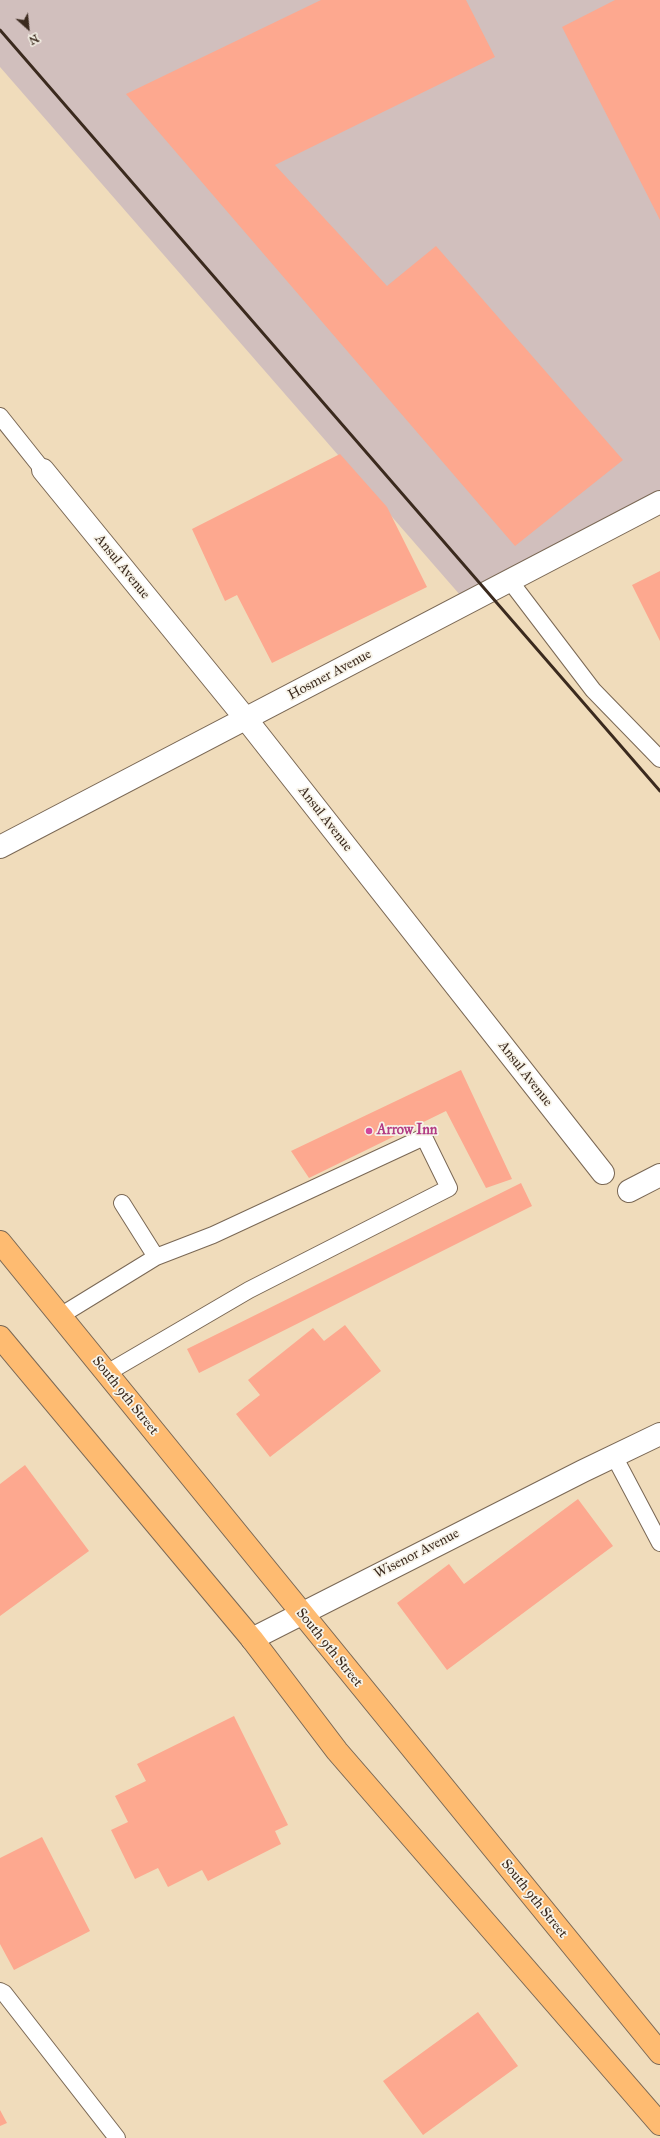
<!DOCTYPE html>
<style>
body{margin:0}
#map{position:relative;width:660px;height:2138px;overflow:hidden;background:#f0dcbb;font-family:"IM FELL Great Primer",serif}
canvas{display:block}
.north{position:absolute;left:8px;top:8px;width:40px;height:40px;-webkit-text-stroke:3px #f7f3e8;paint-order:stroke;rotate:153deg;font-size:11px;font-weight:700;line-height:16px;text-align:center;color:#3b2a1e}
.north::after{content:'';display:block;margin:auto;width:14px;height:18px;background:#3b2a1e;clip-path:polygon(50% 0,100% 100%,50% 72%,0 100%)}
</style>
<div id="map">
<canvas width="660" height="2138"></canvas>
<div class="north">N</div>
</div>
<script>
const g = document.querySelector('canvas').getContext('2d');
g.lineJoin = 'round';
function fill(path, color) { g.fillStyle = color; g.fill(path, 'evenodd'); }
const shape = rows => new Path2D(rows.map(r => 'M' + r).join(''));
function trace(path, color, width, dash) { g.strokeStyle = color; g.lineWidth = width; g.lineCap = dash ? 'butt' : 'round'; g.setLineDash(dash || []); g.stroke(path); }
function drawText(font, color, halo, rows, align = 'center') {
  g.font = font + ' "IM FELL Great Primer",serif'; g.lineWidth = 3.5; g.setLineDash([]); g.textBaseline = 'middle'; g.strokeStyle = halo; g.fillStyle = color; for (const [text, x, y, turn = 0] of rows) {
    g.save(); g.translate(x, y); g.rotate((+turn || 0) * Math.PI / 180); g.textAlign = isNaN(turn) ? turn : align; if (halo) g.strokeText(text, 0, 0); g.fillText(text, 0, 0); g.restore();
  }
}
const industrial = shape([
 [0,0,660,0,660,501,467,603,0,67]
]);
const building = shape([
 [321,0,466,0,495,57,275,165,387,286,436,246,623,460,515,546,126,94],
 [615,0,660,0,660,220,562,27],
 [340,454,387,507,427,587,272,663,237,595,225,601,192,529],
 [660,571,660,641,632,585],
 [461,1070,512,1179,486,1188,446,1111,309,1178,291,1151],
 [521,1183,532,1206,199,1373,187,1349],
 [345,1325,381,1371,270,1457,236,1414,260,1395,248,1380,313,1328,324,1341],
 [25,1465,89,1551,0,1616,0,1484],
 [578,1499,613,1546,447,1670,397,1603,449,1564,464,1584],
 [234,1716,288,1825,275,1831,281,1844,208,1881,202,1870,168,1887,158,1868,135,1879,111,1830,128,1822,115,1796,146,1781,137,1764],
 [42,1837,90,1931,14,1970,0,1944,0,1858],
 [478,2012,518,2066,423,2135,383,2081],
 [0,2110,7,2123,0,2126]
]);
const service = shape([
 [0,416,43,470],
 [510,581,593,690,660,759],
 [60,1316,156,1257],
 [107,1373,249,1290,449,1188,424,1137,213,1235,156,1257,122,1203],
 [614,1456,660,1543],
 [0,1991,4,1993,117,2138]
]);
const minor = shape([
 [43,470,246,719,603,1173],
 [0,847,660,502],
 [629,1191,660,1175],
 [252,1639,583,1471,660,1434]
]);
const primary = shape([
 [0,1242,660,2053],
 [0,1337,252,1639,337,1751,660,2124]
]);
const rail = shape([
 [0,30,660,791]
]);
const markers = [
 [369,1131,4,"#d1479c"]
];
const streetNames = [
 ["Ansul Avenue",122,567,51],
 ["Hosmer Avenue",330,675,-28],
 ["Ansul Avenue",325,819,52],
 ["Ansul Avenue",525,1074,52],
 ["South 9th Street",125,1396,51],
 ["Wisenor Avenue",417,1554,-27],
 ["South 9th Street",329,1648,51],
 ["South 9th Street",534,1899,51]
];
const hotelNames = [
 ["Arrow Inn",377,1131]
];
fill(industrial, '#d1bfbd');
fill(building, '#fda88f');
trace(service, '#7a6855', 18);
trace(minor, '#7a6855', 24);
trace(primary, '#7a6855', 24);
trace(service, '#fff', 16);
trace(minor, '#fff', 22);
trace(primary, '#febb71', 22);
trace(rail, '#3b2a1e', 3);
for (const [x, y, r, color] of markers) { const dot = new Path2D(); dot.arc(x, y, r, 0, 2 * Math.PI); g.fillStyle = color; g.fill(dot); trace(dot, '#f7f3e8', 1.5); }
drawText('14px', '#3b2a1e', '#f7f3e8', streetNames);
drawText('bold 14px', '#b23c85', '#f7f3e8', hotelNames, 'left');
</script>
